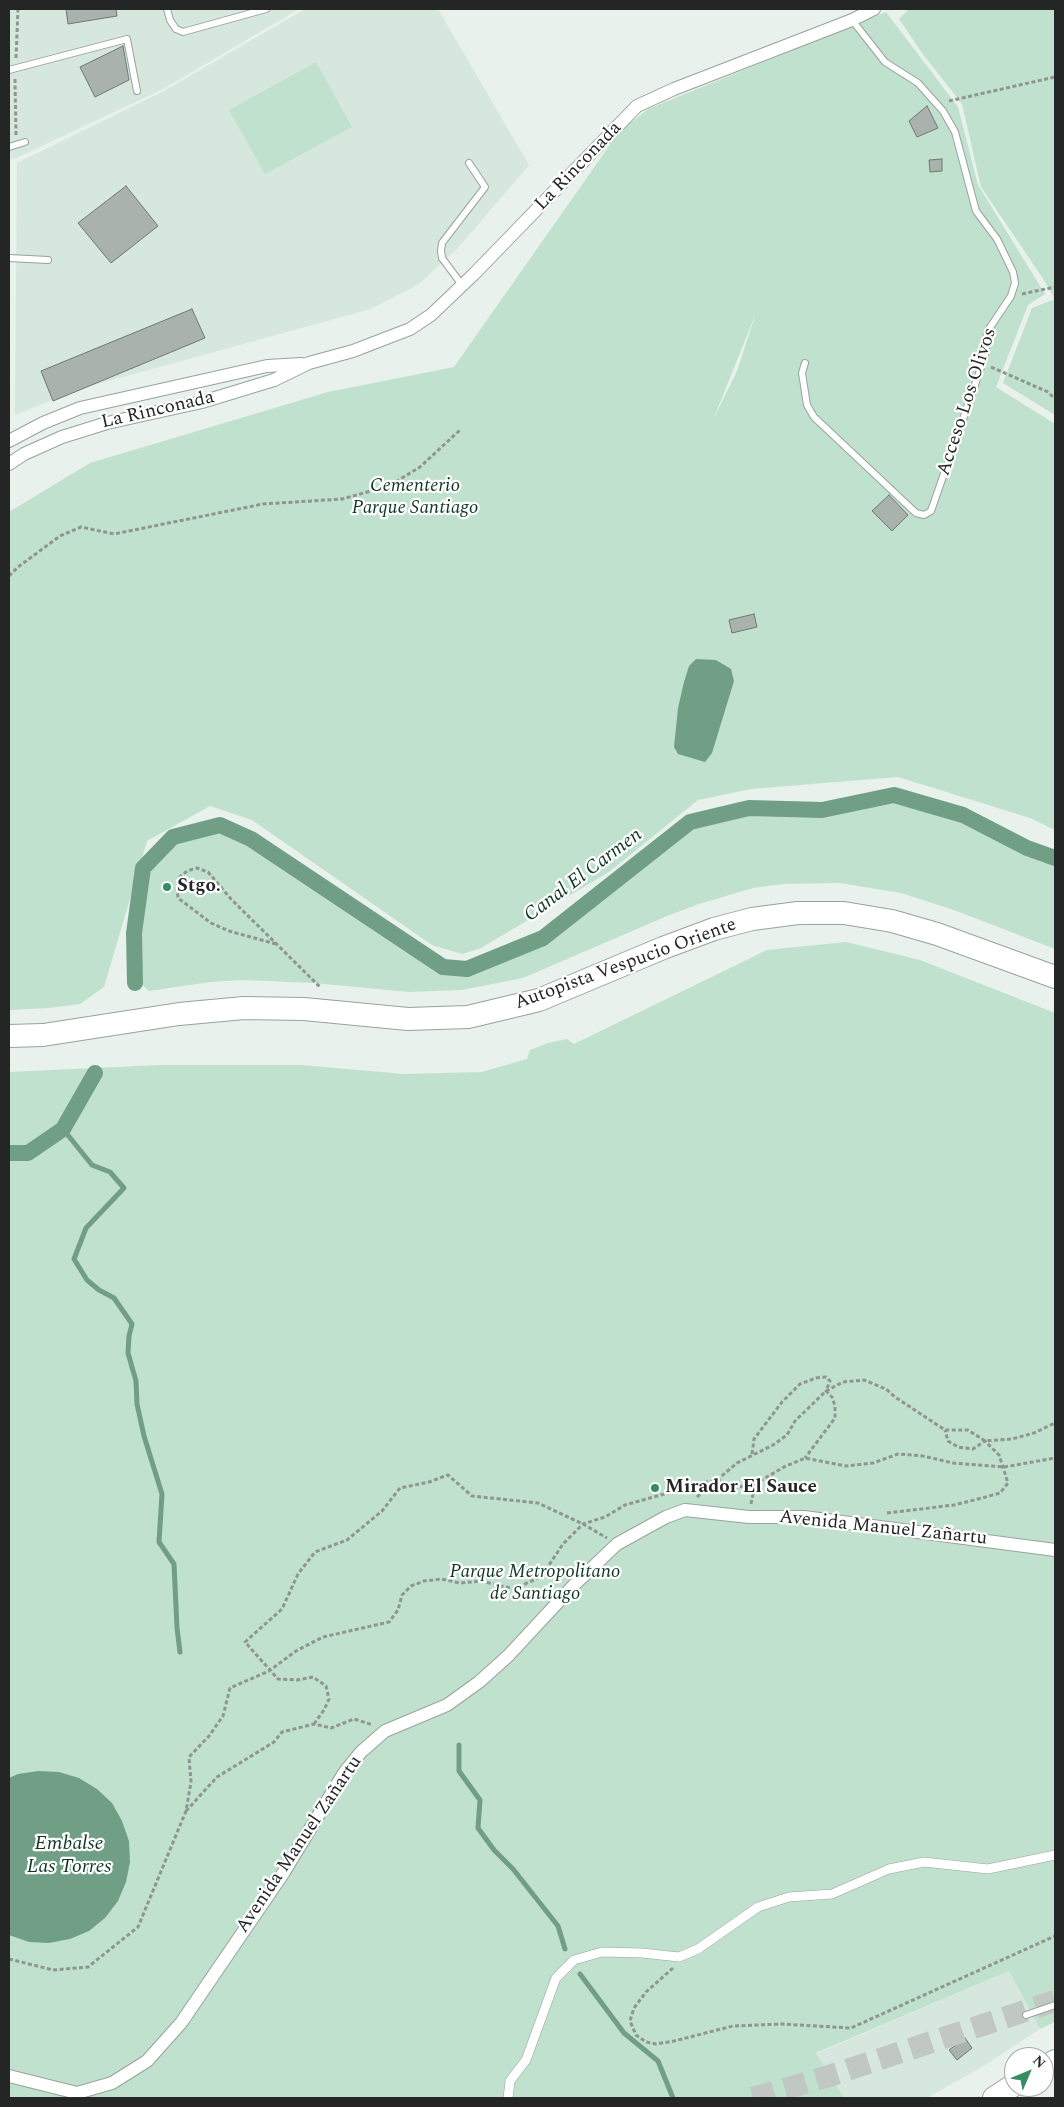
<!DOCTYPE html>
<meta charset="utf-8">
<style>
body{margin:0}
#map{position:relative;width:1064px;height:2107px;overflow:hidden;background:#e8f1eb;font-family:Spectral,serif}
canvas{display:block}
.frame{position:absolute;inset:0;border:10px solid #232624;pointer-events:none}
.north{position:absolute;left:1004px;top:2047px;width:50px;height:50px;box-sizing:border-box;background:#fff;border:1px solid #a7a8a7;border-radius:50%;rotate:45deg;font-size:14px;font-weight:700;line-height:20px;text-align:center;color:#232624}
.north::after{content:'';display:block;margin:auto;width:18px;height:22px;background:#348d63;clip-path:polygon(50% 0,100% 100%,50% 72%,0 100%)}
</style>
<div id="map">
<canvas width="1064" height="2107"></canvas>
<div class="frame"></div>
<div class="north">N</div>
</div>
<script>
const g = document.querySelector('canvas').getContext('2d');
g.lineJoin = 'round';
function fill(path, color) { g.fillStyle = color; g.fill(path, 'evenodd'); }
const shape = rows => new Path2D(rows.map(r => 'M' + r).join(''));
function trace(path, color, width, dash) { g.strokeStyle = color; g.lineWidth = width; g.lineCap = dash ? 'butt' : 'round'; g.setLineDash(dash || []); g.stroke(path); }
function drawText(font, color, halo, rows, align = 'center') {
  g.font = font + ' Spectral,serif'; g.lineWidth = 4.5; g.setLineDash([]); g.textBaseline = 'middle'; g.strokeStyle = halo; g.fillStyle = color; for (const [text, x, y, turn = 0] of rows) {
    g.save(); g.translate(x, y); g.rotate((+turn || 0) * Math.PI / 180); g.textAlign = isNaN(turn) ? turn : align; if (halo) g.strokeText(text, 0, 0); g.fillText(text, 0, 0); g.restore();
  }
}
const built = shape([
 [9,9,299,9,163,89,14,159,9,157],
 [305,9,438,9,529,165,458,248,419,284,371,309,79,389,15,415,17,163,166,90],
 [1009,1971,1040,2029,980,2068,927,2098,844,2098,816,2054]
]);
const green = shape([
 [909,9,1055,9,1055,415,1003,383,1032,308,1055,299,1044,280,981,187,962,104,922,53,899,19],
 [886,12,958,107,978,185,1045,294,1028,305,996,387,1055,424,1055,830,1030,818,898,777,751,789,698,800,609,872,481,948,462,954,432,945,252,820,210,806,147,841,104,987,80,1004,49,1008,9,1010,9,512,90,463,328,392,454,367,619,132,648,109],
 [756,313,737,371,713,420],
 [316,62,352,127,265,174,229,110],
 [893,801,961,820,1025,853,1055,864,1055,949,954,910,901,893,840,883,783,884,753,888,699,904,667,916,523,978,462,990,409,992,314,983,244,980,210,982,149,991,140,983,139,934,148,871,176,842,219,830,248,843,442,972,468,974,545,942,692,827,750,813,823,815],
 [846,942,920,960,1055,1013,1055,2022,1040,2029,1009,1971,816,2053,844,2098,9,2098,9,1072,160,1065,301,1065,404,1074,482,1072,527,1059,530,1050,548,1043,567,1039,574,1044,767,950]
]);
const water = shape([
 [696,659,716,660,731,669,734,681,712,753,705,762,678,754,674,747,678,708,684,682,689,666],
 [38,1771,59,1772,79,1778,97,1789,112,1803,122,1821,129,1841,130,1862,126,1882,118,1901,105,1918,89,1931,70,1939,49,1943,29,1942,9,1935,9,1778,18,1774]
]);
const stream = shape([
 [63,1129,92,1165,110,1172,124,1188,86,1228,74,1259,87,1280,99,1290,114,1298,132,1324,129,1336,128,1353,136,1381,137,1404,144,1436,162,1494,159,1542,174,1564,177,1628,180,1652],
 [459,1745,459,1771,480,1800,478,1828,494,1850,513,1869,558,1926,565,1949],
 [580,1974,624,2033,658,2061,673,2098]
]);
const canal = shape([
 [135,983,134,933,143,868,173,837,220,825,251,839,443,967,467,969,543,938,690,822,749,808,822,810,894,795,963,815,1027,848,1055,858],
 [9,1153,28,1153,63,1129,95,1073]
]);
const building = shape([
 [66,9,116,9,117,16,68,24,66,9],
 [123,46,129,80,95,97,80,67,123,46],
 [927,106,938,128,917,137,909,121,927,106],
 [942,159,942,171,930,172,929,160,942,159],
 [126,186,158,226,111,263,78,223,126,186],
 [192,309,205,338,53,401,41,371,192,309],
 [889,495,908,515,892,531,872,511,889,495],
 [754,614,757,627,732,633,729,620,754,614],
 [965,2038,972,2048,957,2060,949,2050,965,2038]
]);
const motorwayTunnel = shape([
 [753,2098,826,2077,1055,2001]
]);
const path = shape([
 [16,58,18,9],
 [15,79,16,135],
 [949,101,1055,77],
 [1022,294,1055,287],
 [991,367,1048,392,1055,399],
 [9,576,18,567,60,536,81,527,114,534,263,504,342,499,389,486,420,467,460,430],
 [276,944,229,931,211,923,178,898,177,888,180,877,187,871,197,868,208,872,231,899,321,988],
 [752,1454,754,1439,782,1402,800,1384,816,1378,826,1377,830,1381,826,1391,832,1397,835,1406,835,1418,805,1458],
 [697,1497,737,1463,773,1445,787,1435,795,1421,826,1391,843,1382,864,1380,886,1389,895,1397,945,1430,968,1430,985,1441,1012,1439,1034,1433,1055,1423],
 [751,1504,755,1484,784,1467,805,1458,846,1466,873,1463,898,1454,923,1456,953,1463,1004,1467,1055,1458],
 [887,1513,954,1505,982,1498,1000,1493,1008,1483,999,1455,985,1441,973,1449,958,1447,948,1441,945,1430],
 [314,1724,324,1710,329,1699,326,1686,313,1677,297,1680,278,1679,245,1642,282,1609,298,1574,315,1552,347,1540,382,1511,400,1488,429,1482,448,1475,472,1496,538,1503,583,1524,607,1538],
 [186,1811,217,1777,274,1742,282,1732,314,1724,331,1728,354,1719,373,1725],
 [9,1959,53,1970,88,1967,138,1927,186,1811,191,1782,189,1757,209,1736,223,1716,230,1688,269,1671,296,1651,323,1637,389,1622,398,1610,402,1595,411,1586,424,1581,441,1579,460,1583,481,1581,514,1589,536,1579,549,1565,563,1544,583,1524,605,1517,625,1505,718,1479,724,1485,733,1488,755,1484],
 [673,1968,646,1992,634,2008,630,2021,636,2035,646,2042,656,2044,674,2041,733,2026,782,2024,851,2028,1055,1936]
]);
const service = shape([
 [167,9,170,20,176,29,183,32,266,9],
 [9,70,127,39,137,91],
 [9,147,25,142],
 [9,258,48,260],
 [462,285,442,258,441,251,442,243,485,187,469,163],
 [805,363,802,373,807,405,814,417,916,513,924,515,931,511,985,356,987,332,1011,296,1015,283,1013,272,997,239,976,211,955,132,943,111,918,83,885,62,852,20],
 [1026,2015,1055,2005]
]);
const pedestrian = shape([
 [508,2098,510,2081,526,2060,556,1978,574,1960,602,1952,642,1953,679,1957,698,1949,758,1907,789,1897,832,1894,889,1869,924,1862,988,1869,1055,1855]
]);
const minor = shape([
 [9,441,43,423,80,408,267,366,302,364],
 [9,464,24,454,62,437,107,423,202,402,274,380,309,363,353,351,410,329,431,315,474,274,637,106,674,89,852,20,874,9],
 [9,2076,77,2093,112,2083,147,2061,181,2023,284,1872,344,1773,361,1752,385,1731,447,1705,479,1682,508,1656,574,1585,617,1544,666,1517,685,1510,749,1517,804,1517,1055,1550]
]);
const motorway = shape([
 [9,1036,43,1035,179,1014,244,1008,304,1009,408,1019,468,1017,539,1000,663,948,714,929,752,919,798,913,844,913,892,921,937,934,1055,977],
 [1044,2068,1055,2061],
 [994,2098,1014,2085]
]);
const markers = [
 [167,887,5,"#348d63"],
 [655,1488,5,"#348d63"]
];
const streetNames = [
 ["La Rinconada",579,167,-46],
 ["Acceso Los Olivos",968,402,-72],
 ["La Rinconada",158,411,-13],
 ["Autopista Vespucio Oriente",626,965,-20],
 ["Avenida Manuel Zañartu",883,1529,6],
 ["Avenida Manuel Zañartu",300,1845,-56]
];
const parkNames = [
 ["Cementerio",415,487],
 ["Parque Santiago",415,509],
 ["Parque Metropolitano",535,1573],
 ["de Santiago",535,1595]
];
const poiNames = [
 ["Stgo.",177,887],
 ["Mirador El Sauce",665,1488]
];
const waterNames = [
 ["Canal El Carmen",584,876,-37],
 ["Embalse",69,1845],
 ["Las Torres",69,1868]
];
fill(built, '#d6e7dd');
fill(green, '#c0e1ce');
fill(water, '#719f85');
trace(stream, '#719f85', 5);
trace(canal, '#719f85', 16);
fill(building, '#a9b2ad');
trace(building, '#707873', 1);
trace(motorwayTunnel, '#c1c8c3', 22, [22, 11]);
trace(service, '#99a29c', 8);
trace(pedestrian, '#99a29c', 10);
trace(minor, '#99a29c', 14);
trace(motorway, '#99a29c', 24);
trace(path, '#8f9591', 3, [4, 2.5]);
trace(service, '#fff', 6);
trace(pedestrian, '#fff', 9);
trace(minor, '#fff', 12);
trace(motorway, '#fff', 22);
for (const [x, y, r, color] of markers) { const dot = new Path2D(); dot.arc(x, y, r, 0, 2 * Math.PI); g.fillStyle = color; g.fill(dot); trace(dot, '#fff', 2); }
drawText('19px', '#232624', '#fff', streetNames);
drawText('italic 19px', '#0f3623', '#fff', parkNames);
drawText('bold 19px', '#232624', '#fff', poiNames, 'left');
drawText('italic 20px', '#0f3623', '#fff', waterNames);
</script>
